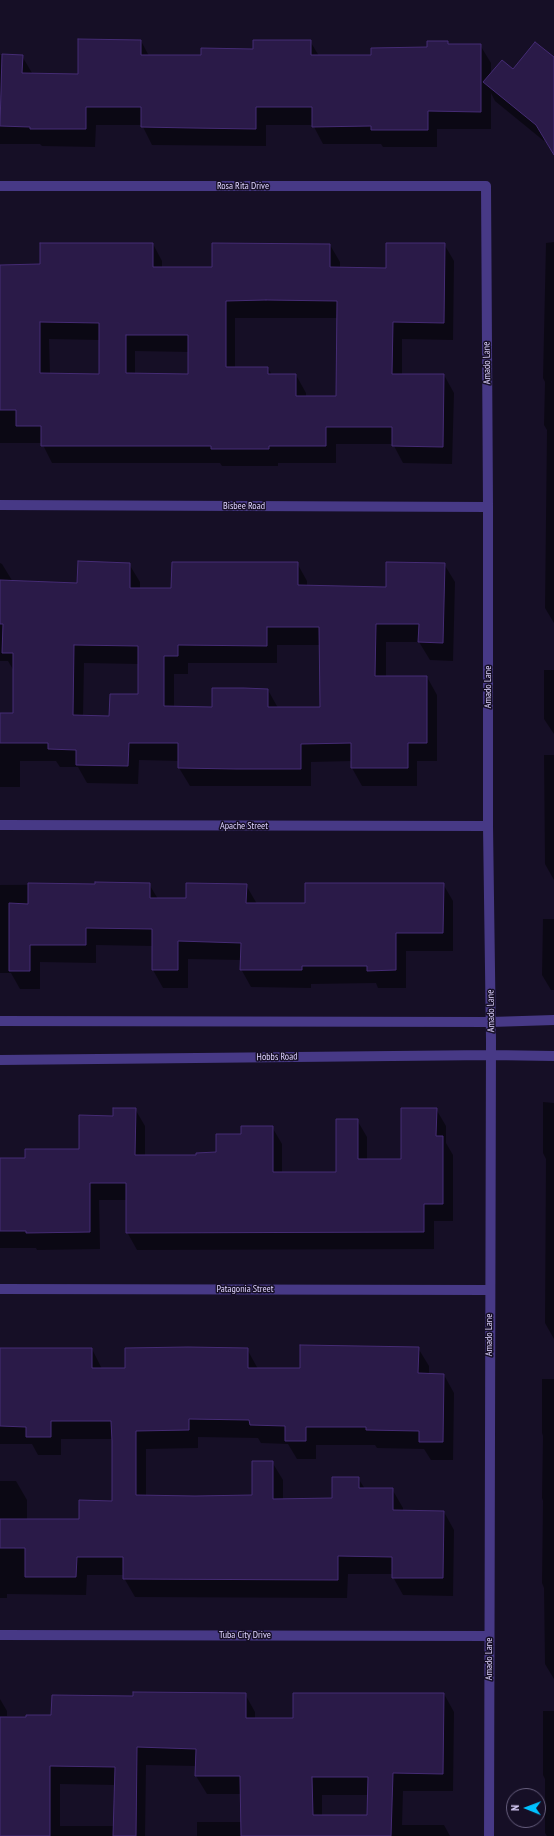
<!DOCTYPE html>
<style>
body{margin:0}
#map{position:relative;width:554px;height:1836px;overflow:hidden;background:#160f26;font-family:"PT Sans Narrow",sans-serif}
canvas{display:block}
.north{position:absolute;left:506px;top:1788px;width:40px;height:40px;box-sizing:border-box;background:#160f26;border:1px solid #665e7d;border-radius:50%;rotate:271deg;font-size:11px;font-weight:700;line-height:16px;text-align:center;color:#dfd4ff}
.north::after{content:'';display:block;margin:auto;width:14px;height:18px;background:#00c1ff;clip-path:polygon(50% 0,100% 100%,50% 72%,0 100%)}
</style>
<div id="map">
<canvas width="554" height="1836"></canvas>
<div class="north">N</div>
</div>
<script>
const g = document.querySelector('canvas').getContext('2d');
g.lineJoin = 'round';
function fill(path, color) { g.fillStyle = color; g.fill(path, 'evenodd'); }
const shape = rows => new Path2D(rows.map(r => 'M' + r).join(''));
function trace(path, color, width, dash) { g.strokeStyle = color; g.lineWidth = width; g.lineCap = dash ? 'butt' : 'round'; g.setLineDash(dash || []); g.stroke(path); }
function drawText(font, color, halo, rows, align = 'center') {
  g.font = font + ' "PT Sans Narrow",sans-serif'; g.lineWidth = 3; g.setLineDash([]); g.textBaseline = 'middle'; g.strokeStyle = halo; g.fillStyle = color; for (const [text, x, y, turn = 0] of rows) {
    g.save(); g.translate(x, y); g.rotate((+turn || 0) * Math.PI / 180); g.textAlign = isNaN(turn) ? turn : align; if (halo) g.strokeText(text, 0, 0); g.fillText(text, 0, 0); g.restore();
  }
}
const shadow = shape([
 [141,41,149,56,202,56,310,41,319,56,372,56,428,48,447,42,449,45,480,45,491,63,491,75,513,71,554,58,554,154,545,139,544,141,495,101,491,93,491,129,437,129,437,147,383,147,381,144,323,144,313,125,266,125,266,146,152,145,142,125,96,125,95,147,42,146,40,144,0,144,0,55,22,56,32,73,79,75],
 [554,242,554,623,545,608,547,430,544,425,545,382,543,378,546,243],
 [153,244,162,261,162,268,213,268,330,245,340,262,340,268,387,269,444,244,454,261,453,340,402,339,402,375,444,375,454,393,452,464,403,463,393,444,336,444,336,463,278,463,278,466,222,466,220,463,52,463,42,443,0,443,0,266,41,265],
 [235,318,338,318,337,397,306,397,306,393,296,375,272,375,268,368,235,368],
 [49,339,100,340,100,375,50,374],
 [135,351,189,352,189,375,135,375],
 [0,563,2,564,13,582,78,584,129,564,140,582,140,589,172,589,297,563,307,581,307,586,387,588,444,564,455,582,453,661,430,660,419,642,386,642,386,677,427,677,437,695,437,761,417,761,417,786,362,786,352,768,352,761,311,762,311,786,190,786,179,768,179,761,139,760,138,784,87,783,78,767,60,767,56,761,20,761,20,787,0,787,0,714,14,714,14,671,8,661,0,661],
 [277,645,320,645,321,708,278,708,268,690,213,708,174,707,174,674,188,674,188,663,277,663],
 [84,663,139,664,139,696,110,717,83,716],
 [544,670,554,670,554,734,544,719],
 [544,755,554,755,554,880,545,864],
 [149,884,158,899,187,899,246,885,257,904,306,904,443,884,453,901,453,951,406,951,406,988,378,988,376,983,311,984,311,988,251,987,241,969,241,960,188,959,188,988,163,988,153,970,153,946,96,945,96,963,40,962,40,989,20,989,11,973,0,973,0,885],
 [543,919,554,919,554,990,551,990,542,975],
 [543,1102,554,1103,554,1339,545,1323,546,1159,543,1153],
 [135,1109,145,1126,145,1156,197,1156,217,1153,242,1135,272,1127,282,1144,282,1173,337,1173,357,1120,367,1137,367,1160,402,1160,436,1109,446,1126,446,1143,453,1155,453,1221,434,1221,434,1249,137,1250,127,1232,127,1200,99,1200,100,1249,37,1250,36,1248,0,1248,0,1159,26,1160,80,1150,114,1117],
 [0,1348,92,1349,102,1369,126,1369,247,1349,258,1369,301,1369,418,1348,429,1366,429,1375,444,1375,454,1393,453,1460,431,1460,424,1449,377,1448,375,1445,316,1445,316,1459,297,1459,288,1444,261,1443,258,1438,198,1437,198,1448,146,1449,146,1497,253,1496,272,1462,283,1480,283,1500,333,1499,358,1478,365,1489,392,1489,403,1508,403,1511,444,1512,454,1530,453,1596,403,1595,393,1577,393,1574,348,1574,347,1598,135,1597,124,1578,124,1575,87,1575,86,1595,7,1594,7,1598,0,1598,0,1481,16,1481,27,1500,27,1520,80,1520,113,1502,112,1439,61,1439,61,1455,38,1455,32,1444,0,1444],
 [542,1379,554,1379,554,1679,545,1664,544,1588,542,1583,543,1501,542,1498,543,1436,542,1433],
 [245,1694,255,1712,255,1719,294,1719,444,1694,454,1712,453,1791,403,1791,402,1825,444,1825,450,1836,197,1836,197,1822,242,1822,242,1794,207,1794,196,1776,196,1766,146,1765,145,1836,0,1836,0,1699,7,1711,7,1716,52,1716,134,1697],
 [60,1784,116,1785,114,1826,60,1826],
 [322,1795,369,1795,368,1816,322,1816],
 [543,1711,554,1711,554,1836,547,1836,545,1833,545,1779,543,1775]
]);
const building = shape([
 [78,39,141,40,141,55,201,55,201,48,253,49,253,40,311,40,311,55,371,55,371,48,427,47,427,41,448,41,448,44,481,44,481,112,428,111,428,130,371,130,371,126,312,127,312,107,256,107,256,129,192,128,141,127,141,107,86,107,86,129,30,129,30,127,0,126,2,54,23,55,22,73,78,74,78,39],
 [535,42,554,57,554,155,536,125,483,82,502,60,513,69,535,42],
 [40,243,153,243,153,267,212,267,212,243,330,244,330,267,386,268,386,243,445,243,444,323,393,322,392,374,444,374,443,447,392,446,392,427,326,427,326,446,269,446,269,449,211,449,211,446,41,446,41,426,16,426,16,410,0,410,0,265,40,264,40,243],
 [266,300,337,301,336,396,296,396,296,374,268,374,268,367,226,367,226,301,266,300],
 [40,322,99,323,99,374,40,373,40,322],
 [126,335,188,335,188,374,126,373,126,335],
 [78,561,130,563,130,588,171,588,172,562,298,562,298,585,386,587,386,562,445,563,443,643,418,642,419,624,376,624,375,676,427,676,427,743,408,743,408,768,351,768,351,743,301,744,301,769,236,769,178,768,178,743,129,743,128,766,76,765,76,750,48,749,48,743,0,743,0,713,13,713,13,653,2,653,3,624,0,624,0,580,77,583,78,561],
 [267,627,319,627,320,707,268,707,268,689,244,688,212,688,212,707,164,706,164,656,178,656,178,645,267,646,267,627],
 [74,645,138,646,138,694,110,694,109,716,73,715,74,645],
 [95,882,150,883,150,898,186,898,186,883,247,884,246,903,305,903,305,883,444,883,443,933,396,933,396,970,367,971,367,966,302,966,302,970,240,970,241,943,178,941,178,970,152,970,152,929,86,928,86,945,30,945,30,971,9,971,9,903,28,904,28,883,95,884,95,882],
 [113,1108,136,1108,135,1155,196,1155,196,1153,216,1152,216,1134,241,1134,241,1126,273,1126,273,1172,336,1172,336,1119,358,1119,358,1159,401,1159,401,1108,437,1108,436,1136,443,1136,443,1204,424,1204,424,1232,126,1233,126,1183,90,1183,90,1232,26,1233,26,1231,0,1231,0,1158,25,1158,25,1149,79,1149,79,1115,113,1116,113,1108],
 [300,1345,419,1347,418,1373,444,1374,443,1442,419,1442,419,1431,366,1430,366,1427,306,1427,306,1441,285,1441,285,1426,250,1425,249,1420,189,1419,189,1430,136,1431,136,1495,195,1496,252,1495,252,1461,273,1461,273,1499,332,1498,332,1477,359,1477,359,1488,393,1488,393,1510,444,1511,443,1578,392,1578,392,1557,338,1556,338,1580,123,1579,123,1557,77,1557,76,1577,25,1577,25,1548,0,1548,0,1519,79,1519,79,1500,112,1501,112,1441,111,1421,51,1421,51,1437,26,1437,26,1427,0,1426,0,1348,92,1348,92,1368,125,1368,125,1348,188,1347,248,1348,248,1368,300,1368,300,1345],
 [133,1692,246,1693,246,1718,293,1718,293,1693,444,1693,443,1774,393,1773,391,1836,241,1836,240,1776,195,1776,196,1749,137,1747,136,1836,113,1836,115,1767,50,1766,50,1836,0,1836,0,1717,26,1717,26,1715,51,1715,52,1695,133,1696,133,1692],
 [312,1777,368,1777,367,1815,313,1815,312,1777]
]);
const minor = shape([
 [0,186,486,186,488,507,488,826,491,1040,489,1836],
 [0,505,488,507],
 [0,825,488,826],
 [0,1021,491,1022,554,1020],
 [0,1060,491,1055,554,1056],
 [0,1289,489,1290],
 [0,1635,489,1636]
]);
const streetNames = [
 ["Rosa Rita Drive",243,186],
 ["Amado Lane",487,363,-91],
 ["Bisbee Road",244,506],
 ["Amado Lane",488,687,-90],
 ["Apache Street",244,826],
 ["Amado Lane",491,1011,-91],
 ["Hobbs Road",277,1057,-1],
 ["Patagonia Street",245,1289],
 ["Amado Lane",489,1335,-90],
 ["Tuba City Drive",245,1635],
 ["Amado Lane",489,1659,-90]
];
fill(shadow, '#0007');
fill(building, '#2a1a48');
trace(building, '#452c74', 1);
trace(minor, '#473986', 10);
drawText('10px', '#dfd4ff', '#160f26', streetNames);
</script>
